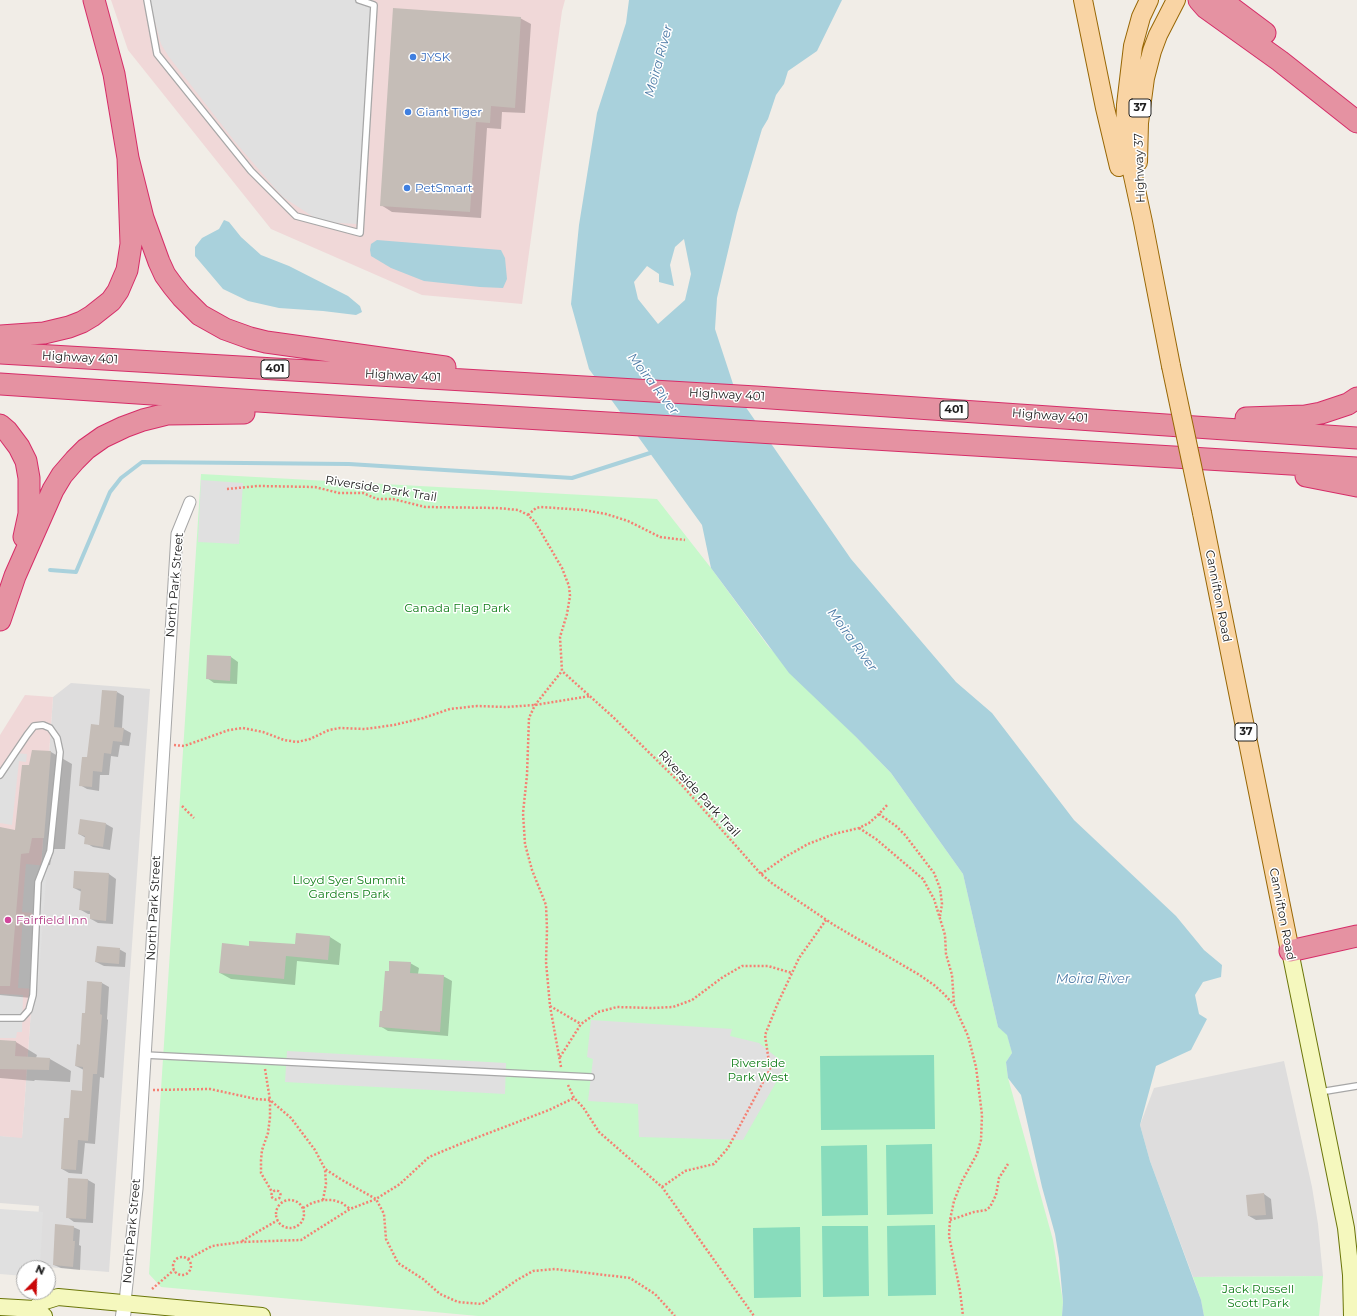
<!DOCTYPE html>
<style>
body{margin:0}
#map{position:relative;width:1357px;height:1316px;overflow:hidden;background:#f1ede7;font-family:Montserrat,sans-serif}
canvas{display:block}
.north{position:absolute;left:16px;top:1260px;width:40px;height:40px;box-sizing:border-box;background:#fff;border:1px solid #a6a6a6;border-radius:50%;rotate:23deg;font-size:11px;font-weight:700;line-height:16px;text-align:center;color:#202020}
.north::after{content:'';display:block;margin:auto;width:14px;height:18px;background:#ca0708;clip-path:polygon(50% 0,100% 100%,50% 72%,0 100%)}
</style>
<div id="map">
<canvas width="1357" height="1316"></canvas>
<div class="north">N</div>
</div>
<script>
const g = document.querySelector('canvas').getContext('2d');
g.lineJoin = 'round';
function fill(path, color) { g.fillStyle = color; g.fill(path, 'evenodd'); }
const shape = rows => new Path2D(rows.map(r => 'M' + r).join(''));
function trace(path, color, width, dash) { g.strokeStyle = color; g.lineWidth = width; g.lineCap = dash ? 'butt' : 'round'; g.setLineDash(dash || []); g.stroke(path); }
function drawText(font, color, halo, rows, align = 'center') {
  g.font = font + ' Montserrat,sans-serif'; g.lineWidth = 3; g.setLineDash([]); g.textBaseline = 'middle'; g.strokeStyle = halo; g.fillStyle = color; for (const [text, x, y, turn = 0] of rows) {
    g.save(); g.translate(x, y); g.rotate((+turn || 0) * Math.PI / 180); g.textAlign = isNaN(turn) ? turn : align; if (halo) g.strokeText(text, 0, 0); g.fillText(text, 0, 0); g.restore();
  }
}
const residential = shape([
 [71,683,150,689,109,1272,35,1266,39,1206,0,1203,0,1136,22,1137,53,697],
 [1284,1061,1312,1187,1318,1224,1323,1276,1193,1277,1150,1161,1140,1125,1154,1088]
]);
const commercial = shape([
 [111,0,565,0,562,11,522,304,422,295,271,229,128,50],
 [25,695,53,697,22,1138,0,1136,0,735]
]);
const park = shape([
 [201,474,657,499,711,568,768,646,891,773,963,874,998,1027,1007,1034,1012,1053,1006,1062,1008,1078,1053,1240,1063,1302,1062,1316,478,1316,161,1287,149,1274],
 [1323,1276,1319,1316,1204,1316,1201,1300,1193,1277]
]);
const pitch = shape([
 [934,1055,935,1129,821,1130,820,1056],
 [932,1144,933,1214,887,1215,886,1145],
 [867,1145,868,1215,822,1216,821,1146],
 [935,1225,936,1295,888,1296,887,1226],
 [868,1226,869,1296,823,1297,822,1226],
 [800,1227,801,1297,754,1298,753,1228]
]);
const parking = shape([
 [149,0,373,0,357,224,321,222,283,197,273,186,236,143,169,57,161,44],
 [201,480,243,483,239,544,198,542],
 [14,753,27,754,26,762,19,761,12,825,0,823,0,774],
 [26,864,47,866,38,989,18,988,23,916,32,916,32,913,22,912],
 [0,994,23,995,22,1032,17,1032,16,1038,0,1038],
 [591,1020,732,1029,730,1036,759,1043,786,1065,743,1140,639,1137,638,1104,588,1101,593,1059,587,1057],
 [287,1051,506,1063,505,1094,285,1082],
 [0,1209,43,1212,40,1268,24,1268,24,1276,0,1274]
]);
const water = shape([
 [629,0,842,0,817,51,788,71,784,84,776,95,768,119,762,129,737,213,717,298,715,329,736,393,851,559,956,682,992,713,1074,820,1176,916,1204,950,1222,965,1221,977,1203,982,1195,995,1199,1014,1207,1019,1191,1050,1156,1066,1140,1125,1150,1161,1201,1300,1204,1316,1062,1316,1063,1302,1059,1258,1055,1234,1042,1187,1021,1095,1008,1078,1006,1062,1012,1053,1007,1035,998,1027,963,874,891,773,856,737,789,673,711,568,702,525,589,369,571,304,579,225,597,113,626,23],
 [684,239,691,274,685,300,658,324,638,299,634,282,647,266,659,274,659,282,674,286,670,265,675,247],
 [224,220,229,222,241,237,261,255,289,266,348,296,360,306,362,312,356,315,323,311,279,308,248,301,223,289,195,256,195,247,202,238,219,229],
 [377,240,501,250,505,258,507,279,503,288,480,287,424,281,391,268,371,256,370,250,371,244]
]);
const shadow = shape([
 [520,18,531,24,525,113,502,112,501,129,487,128,481,218,392,212,381,205],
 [231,657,238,662,237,684,214,683,207,678],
 [117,692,124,696,122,728,131,733,129,746,120,745,118,757,111,756,109,775,100,775,99,791,87,789,80,785,100,726],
 [33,751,51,752,72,764,65,849,53,849,50,865,42,866,31,998,0,995,0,828,16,831],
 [106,824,113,828,110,850,93,847,86,843,86,838,79,834],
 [75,872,109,874,116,879,113,924,98,923,91,919,91,914,88,914,81,910,82,892,74,888],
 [297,934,330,937,341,944,339,965,297,961,295,985,231,979,220,973,250,947,296,945],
 [119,949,126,953,125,967,104,966,96,962],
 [410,963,419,968,418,974,443,976,452,981,448,1036,388,1031,380,1026,390,972],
 [102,983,109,987,107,1019,108,1020,104,1078,100,1077,95,1144,85,1143,82,1174,69,1173,62,1169,70,1119,82,1092,84,1070,76,1066,81,1046,86,1014],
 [0,1041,16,1042,37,1055,36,1058,50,1059,71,1071,70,1082,35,1080,34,1081,0,1078],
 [69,1179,88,1180,95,1184,93,1223,74,1222,67,1217],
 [1264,1194,1271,1199,1273,1219,1256,1220,1249,1216],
 [73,1227,80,1230,79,1245,81,1246,80,1270,61,1268,54,1265]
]);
const stream = shape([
 [50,570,76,572,110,492,121,478,142,462,349,464,572,478,650,453]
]);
const building = shape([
 [393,8,521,17,515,108,491,106,490,123,476,122,470,212,380,206],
 [207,655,231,656,230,681,206,679],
 [102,690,117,691,114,727,124,728,122,742,113,741,111,754,104,753,102,772,93,771,92,787,79,786,82,757,87,757,91,724,99,725],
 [32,750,51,751,44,838,32,838,29,853,21,854,10,986,0,986,0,827,15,830,22,765,29,765],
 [80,819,106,823,103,847,84,844,85,836,78,834],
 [74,871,109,873,106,921,90,919,90,911,79,910,81,889,73,888],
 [296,933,330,936,328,960,286,956,284,979,219,973,222,943,249,946,249,941,295,944],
 [97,946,120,948,119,964,95,962],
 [389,961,411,962,410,973,444,975,440,1032,379,1027,380,1011,382,1011,385,971,389,971],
 [87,981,102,982,100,1014,102,1015,97,1074,93,1074,88,1141,78,1140,76,1170,61,1169,64,1118,69,1118,71,1090,82,1091,83,1067,75,1066,77,1044,80,1045,82,1013,85,1013],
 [0,1040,16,1041,15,1056,50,1058,49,1070,0,1069],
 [68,1178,88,1179,86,1219,66,1218],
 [1264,1193,1266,1215,1248,1216,1246,1195],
 [55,1224,74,1226,73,1241,75,1241,73,1267,53,1265]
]);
const path = shape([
 [227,489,258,486,315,487,339,493,363,493,377,499,393,499,425,507,498,508,518,510,528,515,535,522,562,568,569,586,570,596,567,614,560,637,562,671,613,717,680,783,761,874,773,884,834,925,918,974,934,985,944,994,954,1005,968,1036,976,1067,982,1115,981,1140,977,1154,962,1181,954,1201,950,1220,949,1236,960,1291,963,1316],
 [528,515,536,508,541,507,584,510,606,514,628,521,660,537,685,540],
 [174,745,184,746,229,730,243,728,263,732,284,740,297,742,310,739,329,730,340,728,365,729,394,725,423,718,450,709,477,706,506,707,535,705,590,696],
 [182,806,194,818],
 [879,814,896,826,905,835,934,873,940,888,942,904,940,916],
 [859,828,876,839,923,879,934,899,945,935,946,954,952,975,954,1004],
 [761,874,785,857,808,844,834,834,859,828,869,823,879,814,888,804],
 [550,1006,581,1024],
 [560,1057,581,1024,598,1012,617,1007,652,1008,673,1007,692,1000,723,977,742,966,768,966,792,973],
 [561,1067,550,1006,546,962,547,929,546,905,532,870,525,844,523,813,527,775,529,718,535,705,562,671],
 [265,1069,270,1100,270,1117,268,1133,262,1150,261,1160,261,1173,272,1192],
 [568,1085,574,1098,583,1107,599,1132,662,1187,754,1316],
 [153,1090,210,1089,256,1099,270,1100,291,1118,315,1150,325,1169,342,1180,376,1199,384,1214,386,1239,398,1263,423,1279,440,1294,458,1302,482,1304,517,1280,533,1271,555,1269,630,1278,655,1294,675,1316],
 [662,1187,685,1171,714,1164,728,1148,770,1069,765,1035,777,1005,799,958,826,920],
 '271.5 1195a4.5 4.5 0 1 1 9 0a4.5 4.5 0 1 1-9 0Z',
 [323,1200,326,1184,325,1169],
 '276 1214a14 14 0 1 1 28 0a14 14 0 1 1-28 0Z',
 [303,1208,312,1203,323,1200,333,1200,342,1203,350,1209],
 [950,1220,974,1212,986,1210,990,1207,996,1195,999,1178,1008,1164],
 [242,1241,278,1220],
 '173 1266a9 9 0 1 1 18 0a9 9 0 1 1-18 0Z',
 [188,1259,212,1246,241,1242,301,1240,350,1209,376,1199,400,1184,429,1157,460,1144,549,1110,574,1098],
 [152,1289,174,1270]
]);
const service = shape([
 [147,0,157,54,251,171,296,216,360,233,374,5,359,0],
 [0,775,27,735,34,726,43,725,50,728,57,738,60,752,50,851,38,882,33,995,29,1010,22,1018,0,1018],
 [145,1055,591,1077],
 [1320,1092,1357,1086]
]);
const minor = shape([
 [125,1302,137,1189,177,534,190,502]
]);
const tertiary = shape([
 [123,1316,125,1302]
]);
const secondary = shape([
 [1290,951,1346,1228,1351,1275,1352,1316],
 [0,1307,35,1309,44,1316],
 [35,1309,42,1302,58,1297,262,1316]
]);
const primary = shape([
 [1083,0,1105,108,1119,167],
 [1149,0,1141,17,1133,46,1126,105,1125,130,1128,153,1143,222,1171,366],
 [1138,162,1139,123,1145,78,1152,51,1158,35,1176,0],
 [1202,513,1290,951]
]);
const motorway = shape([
 [1199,0,1206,8,1280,61,1357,122],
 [1221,0,1265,33],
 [128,158,143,218,159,262,165,275,173,286,182,297,200,315,225,329,250,338,266,342,445,367],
 [0,336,44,333,69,327,82,322,92,316,111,301,118,291,127,270,131,244,128,158,114,74,94,0],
 [0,353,756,397,1357,438],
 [0,384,425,412,1357,468],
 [1246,418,1305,416,1321,413,1348,404,1357,398],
 [0,425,7,431,19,447,26,461,29,478,29,514,24,537],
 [1306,476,1357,486],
 [0,620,15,576,53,490,62,475,75,460,86,449,103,437,124,427,143,420,167,414,244,413],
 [1290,951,1357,936]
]);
const primaryBridge = shape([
 [1171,366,1202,513]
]);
const markers = [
 [413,57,4,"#3f7fe0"],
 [408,112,4,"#3f7fe0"],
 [407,188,4,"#3f7fe0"],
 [8,920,4,"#d1479c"]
];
const shields = [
 [1140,108,22],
 [275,369,28],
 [954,410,28],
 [1246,732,22]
];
const shieldNames = [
 ["37",1140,108],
 ["401",275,369],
 ["401",954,410],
 ["37",1246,732]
];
const shopNames = [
 ["JYSK",421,57],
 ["Giant Tiger",416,112],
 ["PetSmart",415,188]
];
const streetNames = [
 ["Highway 37",1140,168,-92],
 ["Highway 401",80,358,3],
 ["Highway 401",403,376,3],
 ["Highway 401",727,395,3],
 ["Highway 401",1050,416,4],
 ["Riverside Park Trail",381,489,9],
 ["North Park Street",175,585,-85],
 ["Cannifton Road",1218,596,79],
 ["Riverside Park Trail",699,794,47],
 ["North Park Street",154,908,-87],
 ["Cannifton Road",1282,914,79],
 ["North Park Street",132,1231,-85]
];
const parkNames = [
 ["Canada Flag Park",457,608],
 ["Lloyd Syer Summit",349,880],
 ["Gardens Park",349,894],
 ["Riverside",758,1063],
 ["Park West",758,1077],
 ["Jack Russell",1258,1289],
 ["Scott Park",1258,1303]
];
const hotelNames = [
 ["Fairfield Inn",16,920]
];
const waterNames = [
 ["Moira River",659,61,-75],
 ["Moira River",653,384,52],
 ["Moira River",852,640,54],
 ["Moira River",1093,979]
];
fill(residential, '#dedddd');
fill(commercial, '#f0d8d8');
fill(park, '#c7f8cb');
fill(pitch, '#88dcbc');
fill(parking, '#e0e0e0');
fill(water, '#a9d1dc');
fill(shadow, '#0003');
trace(stream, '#a9d1dc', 4);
fill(building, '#c5bdb7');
trace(service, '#a7a7a7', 8);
trace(minor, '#a7a7a7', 13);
trace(tertiary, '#a7a7a7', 16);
trace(secondary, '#6b7609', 18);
trace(primary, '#986705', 20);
trace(motorway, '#d62d68', 23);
trace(path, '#f58073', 2.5, [2, 2]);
trace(service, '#fff', 5.5);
trace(minor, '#fff', 11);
trace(tertiary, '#fff', 14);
trace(secondary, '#f5f8be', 16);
trace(primary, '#f9d4a4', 18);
trace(motorway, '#e592a2', 21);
trace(primaryBridge, '#986705', 20, []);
trace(primaryBridge, '#f9d4a4', 18);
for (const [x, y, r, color] of markers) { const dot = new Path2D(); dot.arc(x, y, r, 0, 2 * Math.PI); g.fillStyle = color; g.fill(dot); trace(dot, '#fff', 1.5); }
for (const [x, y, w] of shields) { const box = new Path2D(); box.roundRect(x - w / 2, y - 9, w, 18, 3); g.fillStyle = '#fff'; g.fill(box); trace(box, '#202020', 1); }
drawText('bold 11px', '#202020', null, shieldNames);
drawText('12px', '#366cbe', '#fff', shopNames, 'left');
drawText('12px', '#202020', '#fff', streetNames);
drawText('12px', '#107d18', '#fff', parkNames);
drawText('12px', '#b23c85', '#fff', hotelNames, 'left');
drawText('italic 13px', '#4c7aa6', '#fff', waterNames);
</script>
